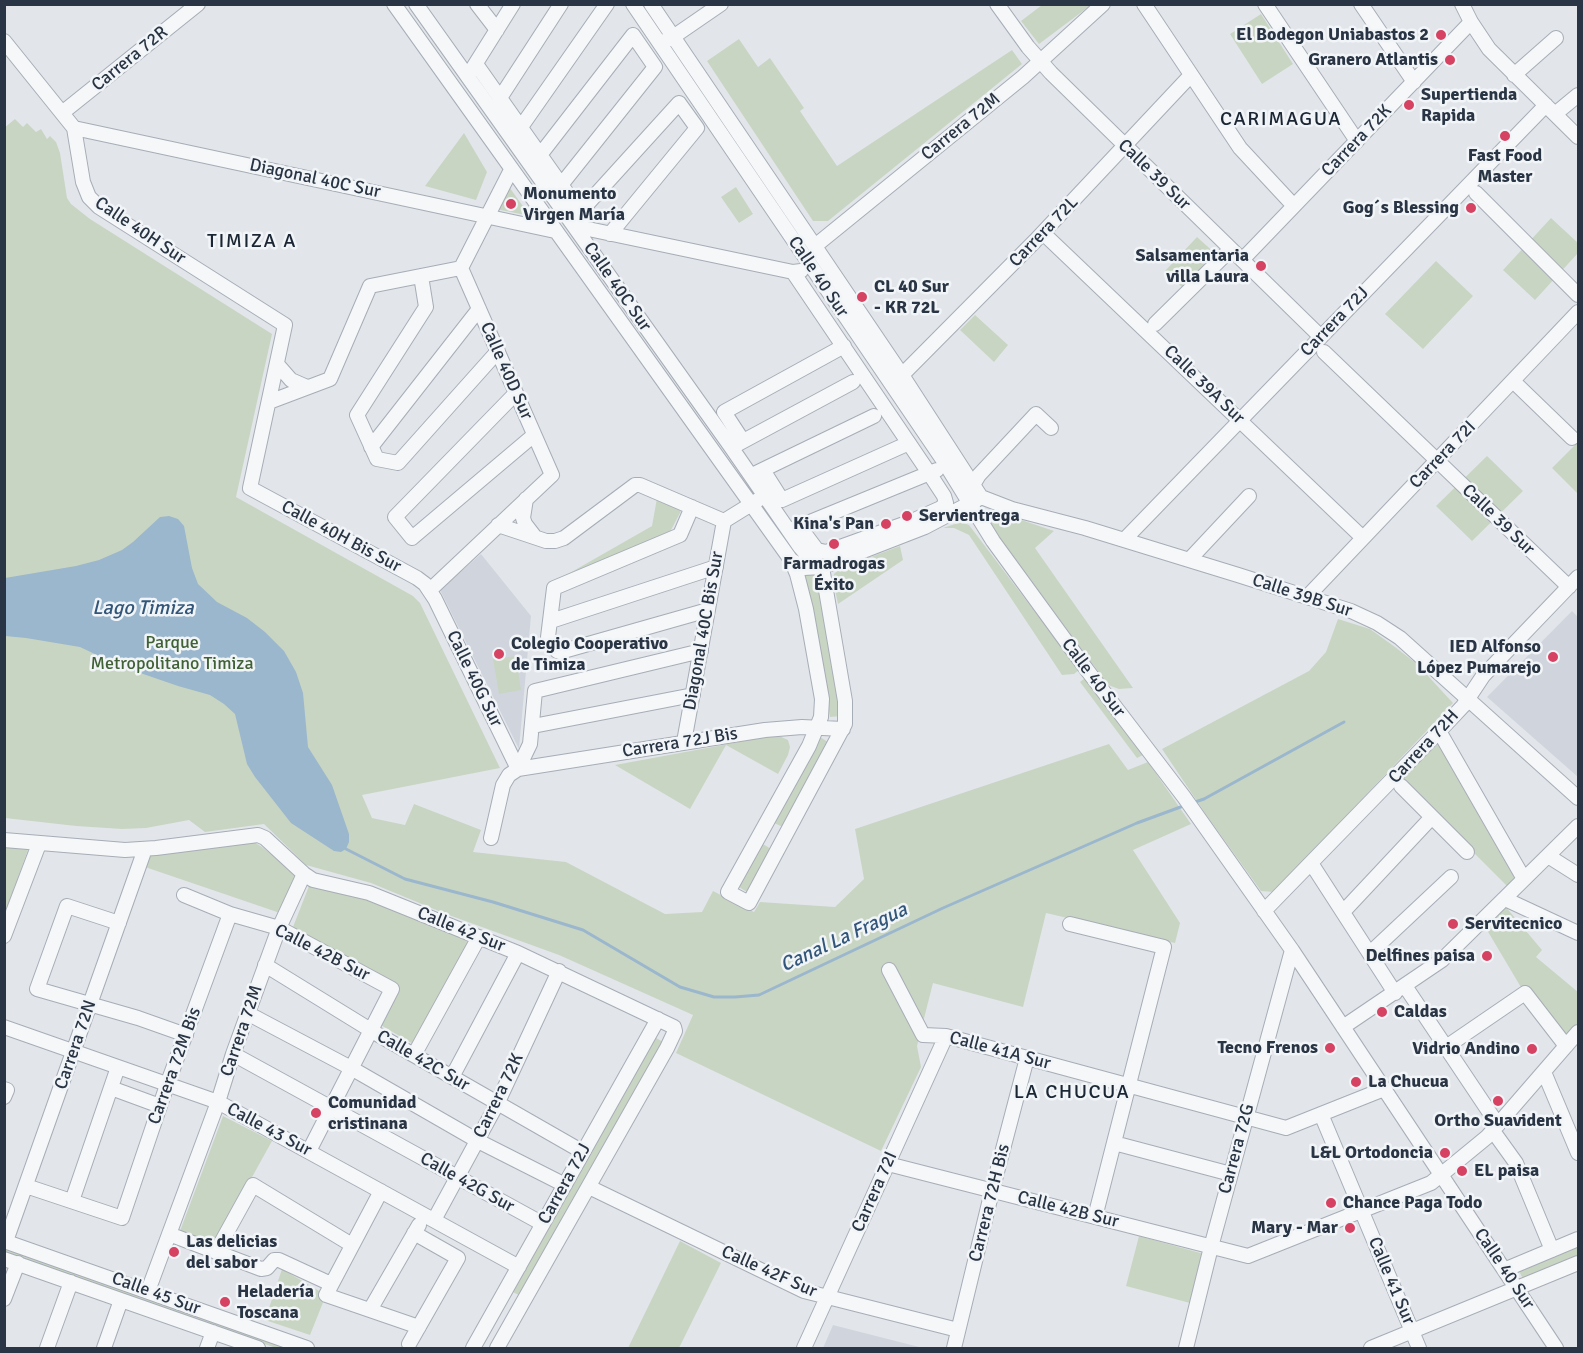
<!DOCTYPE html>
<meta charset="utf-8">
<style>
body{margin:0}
#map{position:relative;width:1583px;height:1353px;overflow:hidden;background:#e2e6eb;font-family:Signika,sans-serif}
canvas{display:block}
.frame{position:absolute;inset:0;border:6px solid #293544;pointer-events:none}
</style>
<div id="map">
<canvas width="1583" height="1353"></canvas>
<div class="frame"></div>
</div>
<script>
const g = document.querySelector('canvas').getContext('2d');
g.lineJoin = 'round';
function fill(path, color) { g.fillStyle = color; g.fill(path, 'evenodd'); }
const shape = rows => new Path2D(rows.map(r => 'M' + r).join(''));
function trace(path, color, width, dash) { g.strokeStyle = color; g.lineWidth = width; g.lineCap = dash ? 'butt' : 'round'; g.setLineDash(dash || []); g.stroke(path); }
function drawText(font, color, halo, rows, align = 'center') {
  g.font = font + ' Signika,sans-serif'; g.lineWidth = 5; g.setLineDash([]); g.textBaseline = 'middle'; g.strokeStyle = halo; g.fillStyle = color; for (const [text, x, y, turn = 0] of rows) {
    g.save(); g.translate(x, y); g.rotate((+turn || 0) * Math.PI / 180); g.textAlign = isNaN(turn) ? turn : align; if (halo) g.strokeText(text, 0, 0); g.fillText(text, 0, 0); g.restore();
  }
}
const built = shape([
 [481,554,531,616,519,749,440,590],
 [1572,611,1578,617,1578,777,1487,697],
 [833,1325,923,1348,823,1348]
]);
const green = shape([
 [1042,5,1042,4,1091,5,1039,44,1021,21],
 [1261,14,1293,64,1262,84,1230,34],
 [739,39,758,67,770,58,804,108,800,111,837,166,1012,50,1022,64,828,221,813,221,707,61],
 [15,119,23,127,27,123,36,132,41,129,47,139,50,136,56,142,60,153,67,198,71,204,90,219,272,334,236,497,413,596,420,603,500,768,362,795,372,818,405,825,414,804,481,830,473,852,566,862,665,914,702,912,713,891,754,912,760,902,835,907,864,879,855,829,1109,744,1128,770,1148,762,1191,824,1133,850,1180,923,1175,943,1046,913,1023,1007,933,983,917,1046,921,1067,881,1151,676,1053,693,1015,559,955,446,914,371,883,306,865,264,824,205,832,189,820,146,828,122,829,76,826,5,818,4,128],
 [464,133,487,172,476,200,425,186],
 [507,184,530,216,496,209],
 [736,187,753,214,739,223,721,197],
 [1551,218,1578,243,1578,253,1535,300,1503,270],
 [1197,237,1217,255,1184,289,1165,271],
 [1436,261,1473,296,1423,349,1385,314],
 [975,315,1008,345,994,362,960,330],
 [1578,442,1578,494,1552,468],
 [1487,456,1523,491,1472,541,1436,506],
 [657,498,681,511,670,532,568,574,652,526],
 [992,510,1054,531,1035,548,1133,688,1119,689,1108,685,984,516],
 [961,522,969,525,1079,670,1074,674,1062,675,969,535,954,528,943,528],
 [900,546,903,560,838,604,833,580,834,574,839,569],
 [802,572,816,573,842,716,830,717,809,592],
 [1338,619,1370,629,1395,647,1417,664,1453,703,1274,892,1261,891,1207,816,1162,749,1309,671,1326,652],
 [516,656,521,690,499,694,493,659],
 [1085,678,1143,755,1137,758,1080,682],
 [777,735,788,740,790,747,788,755,778,774,726,745,690,809,615,765],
 [820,737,828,742,783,827,774,823],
 [1440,739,1516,876,1507,886,1401,780],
 [242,842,254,842,262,847,296,874,280,913,145,867,149,855],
 [763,844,771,849,747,892,739,887],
 [5,847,29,847,5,913],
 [309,886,376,902,470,940,415,1045,379,1024,399,988,293,927],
 [1505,906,1542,950,1536,957,1578,992,1578,1023,1565,1035,1522,989,1484,925],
 [653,1036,663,1042,522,1297,513,1292],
 [223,1116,272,1141,215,1244,180,1231],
 [1139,1236,1204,1254,1190,1303,1126,1286],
 [680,1241,721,1263,679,1348,628,1348],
 [1578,1244,1578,1259,1524,1281,1518,1269],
 [4,1247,293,1348,276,1348,5,1252],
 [282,1269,326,1295,310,1335,265,1320]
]);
const water = shape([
 [169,516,178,519,184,526,192,568,198,584,217,602,247,618,265,632,284,651,296,672,303,693,308,747,332,785,349,834,349,842,346,849,341,852,334,851,291,823,255,777,247,764,235,714,224,704,210,695,178,686,120,666,80,647,26,638,5,636,5,578,76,566,99,560,122,550,133,542,160,517]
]);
const stream = shape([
 [1192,803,1204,799,1344,722],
 [346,849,405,879,493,902,583,930,680,987,714,997,735,997,759,995,943,908,1137,823,1186,805]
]);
const minor = shape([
 [394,4,791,560,797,574,806,609,822,699,821,717,809,746,728,892,749,903,845,724,845,701,822,567],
 [416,4,731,447,800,547,812,561,822,567],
 [477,4,497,30],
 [633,4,943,460,993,541,1087,670,1184,797,1292,950,1556,1348],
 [651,4,902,375,981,497],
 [997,4,1028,47,1051,73,1321,337],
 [1144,4,1240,148,1294,206],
 [1265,4,1357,141],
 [1361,4,1414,82],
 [1462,4,1471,22,1489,49,1578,137],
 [4,41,74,128,83,182,89,197,99,207,285,325,250,488,417,578,425,584,435,599,518,769],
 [665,41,673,37,721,4],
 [476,64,584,217],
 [471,71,513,4],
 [1514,75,1556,38],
 [500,98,561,4],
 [62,113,198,4],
 [1555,114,1578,95],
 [521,127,607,4],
 [74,128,555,231],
 [540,155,633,35,655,67,561,185],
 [1476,193,1578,295],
 [580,212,679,103,697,128,610,234],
 [574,226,793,272,801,271],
 [1043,233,1363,538],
 [815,246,1023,77,1103,4],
 [1242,260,1471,22],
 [461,268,511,170],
 [793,272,929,473,944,496,946,503,941,508,912,521,826,552,817,550,799,526],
 [421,276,426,307,357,415,377,459,398,463,498,351],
 [1155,324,1231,249],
 [1324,352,1569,587],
 [277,364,291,380,307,387],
 [897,380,1035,241,1191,75],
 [1513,381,1572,438],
 [516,393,395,517,412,538,534,435],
 [269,402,330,379,370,286,461,268],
 [743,441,724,412,844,346],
 [736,445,853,382],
 [371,447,479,309],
 [763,470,782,500,909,443],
 [754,474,874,416],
 [973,485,979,475,1036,414,1051,428],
 [981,497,1012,509,1085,528,1238,575,1351,611,1377,623,1400,638,1578,798],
 [526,499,523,518,525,524,535,537],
 [692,507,680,535,554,588,548,637,557,651,560,652,708,610],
 [724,521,758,500],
 [498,525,546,541,555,541,564,538,635,485,640,485,724,521],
 [793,529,937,470],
 [1124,540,1546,105],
 [791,560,804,568,822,567,925,527,978,499],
 [1189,560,1249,496],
 [430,590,552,475,461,268],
 [1307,597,1578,312],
 [551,621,716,567],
 [533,726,693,695],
 [1439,731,1524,879],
 [684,742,724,521],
 [518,769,530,744,535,691,701,651],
 [1401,786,1467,852],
 [491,838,503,785,509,775,518,769,765,730,802,727,843,729],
 [4,840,125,850,156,848,258,835,265,838,304,874,313,880,369,893,518,953,674,1027,675,1031,667,1048,497,1348],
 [1548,856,1578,875],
 [1311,863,1395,993],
 [184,895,230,914,279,928,392,989,309,1151],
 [1505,899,1578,933],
 [1264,911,1447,723,1463,706,1483,676,1578,577],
 [1343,912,1432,817],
 [119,923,67,906,37,989,138,1018,186,1035],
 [1070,924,1164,947,1095,1217],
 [4,936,39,844],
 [1370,953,1451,877],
 [265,965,377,1034,583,1152],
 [889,970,923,1035,946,1036,1286,1128,1384,1089],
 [1405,986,1498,1125],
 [247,1013,351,1068,478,1141,565,1185],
 [4,1027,218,1102,519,1267],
 [1343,1027,1442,960,1578,826],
 [1446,1047,1525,993,1566,1046],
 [233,1054,543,1224],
 [414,1055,479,937],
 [1544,1072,1578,1153],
 [452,1077,518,953],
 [111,1088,160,1106],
 [4,1089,7,1090,4,1097],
 [1321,1114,1419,1348],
 [1493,1131,1516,1163,1552,1250],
 [1114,1143,1231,1174],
 [888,1164,1248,1256,1431,1183,1487,1137,1578,1032],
 [26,1186,122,1218,167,1085,230,914],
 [589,1187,804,1291,958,1330],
 [381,1191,326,1295,419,1327],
 [72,1201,118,1067],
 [434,1220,497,1104,559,971],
 [169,1234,261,1269,267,1268,274,1260,279,1260,331,1284],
 [4,1241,307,1348],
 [6,1241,145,849],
 [216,1252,253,1185,352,1245],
 [4,1259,258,1348],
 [1504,1270,1578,1239],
 [148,1291,218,1102,233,1054,279,928,304,874],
 [4,1299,18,1263],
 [370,1310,419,1225],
 [409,1344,458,1258,414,1233],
 [47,1348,71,1282],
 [104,1348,121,1300],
 [207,1348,213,1332],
 [473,1348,658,1019],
 [804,1348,946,1036],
 [954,1348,992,1191,1027,1058],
 [1186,1348,1211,1247,1292,950],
 [1371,1348,1578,1263]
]);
const markers = [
 [1441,35,6,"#d54262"],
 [1450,60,6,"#d54262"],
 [1409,105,6,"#d54262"],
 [1505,136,6,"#d54262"],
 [511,204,6,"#d54262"],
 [1471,208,6,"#d54262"],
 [1261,266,6,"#d54262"],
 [862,297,6,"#d54262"],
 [907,516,6,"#d54262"],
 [886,524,6,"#d54262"],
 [834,544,6,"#d54262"],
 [499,654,6,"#d54262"],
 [1553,657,6,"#d54262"],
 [1453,924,6,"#d54262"],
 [1487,956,6,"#d54262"],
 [1382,1012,6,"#d54262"],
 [1330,1048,6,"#d54262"],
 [1532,1049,6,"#d54262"],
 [1356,1082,6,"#d54262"],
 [1498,1101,6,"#d54262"],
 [316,1113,6,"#d54262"],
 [1445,1153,6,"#d54262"],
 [1462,1171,6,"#d54262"],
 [1331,1203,6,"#d54262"],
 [1350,1228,6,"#d54262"],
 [174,1252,6,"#d54262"],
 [225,1302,6,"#d54262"]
];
const poiNames = [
 ["El Bodegon Uniabastos 2",1429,35,"right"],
 ["Granero Atlantis",1438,60,"right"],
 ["Supertienda",1421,95],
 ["Rapida",1421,116],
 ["Fast Food",1505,156,"center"],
 ["Master",1505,177,"center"],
 ["Monumento",523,194],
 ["Virgen María",523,215],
 ["Gog´s Blessing",1459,208,"right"],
 ["Salsamentaria",1249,256,"right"],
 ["villa Laura",1249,277,"right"],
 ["CL 40 Sur",874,287],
 ["- KR 72L",874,308],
 ["Servientrega",919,516],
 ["Kina's Pan",874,524,"right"],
 ["Farmadrogas",834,564,"center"],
 ["Éxito",834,585,"center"],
 ["Colegio Cooperativo",511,644],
 ["de Timiza",511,665],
 ["IED Alfonso",1541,647,"right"],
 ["López Pumarejo",1541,668,"right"],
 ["Servitecnico",1465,924],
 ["Delfines paisa",1475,956,"right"],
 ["Caldas",1394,1012],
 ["Tecno Frenos",1318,1048,"right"],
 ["Vidrio Andino",1520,1049,"right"],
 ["La Chucua",1368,1082],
 ["Comunidad",328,1103],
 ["cristinana",328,1124],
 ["Ortho Suavident",1498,1121,"center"],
 ["L&L Ortodoncia",1433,1153,"right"],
 ["EL paisa",1474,1171],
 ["Chance Paga Todo",1343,1203],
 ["Mary - Mar",1338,1228,"right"],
 ["Las delicias",186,1242],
 ["del sabor",186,1263],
 ["Heladería",237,1292],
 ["Toscana",237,1313]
];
const streetNames = [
 ["Carrera 72R",130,59,-39],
 ["Carrera 72M",961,127,-39],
 ["Carrera 72K",1357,141,-46],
 ["Calle 39 Sur",1154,175,44],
 ["Diagonal 40C Sur",315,179,12],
 ["Calle 40H Sur",140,231,34],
 ["Carrera 72L",1044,232,-46],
 ["Calle 40 Sur",818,277,56],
 ["Calle 40C Sur",617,287,55],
 ["Carrera 72J",1335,322,-46],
 ["Calle 40D Sur",506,371,66],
 ["Calle 39A Sur",1204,385,44],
 ["Carrera 72I",1443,455,-46],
 ["Calle 39 Sur",1498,520,44],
 ["Calle 40H Bis Sur",341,537,28],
 ["Calle 39B Sur",1302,596,18],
 ["Diagonal 40C Bis Sur",704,631,-80],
 ["Calle 40 Sur",1093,678,53],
 ["Calle 40G Sur",474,679,64],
 ["Carrera 72J Bis",680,743,-9],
 ["Carrera 72H",1424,747,-47],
 ["Calle 42 Sur",461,930,22],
 ["Calle 42B Sur",322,953,27],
 ["Carrera 72M",242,1031,-71],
 ["Carrera 72N",76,1045,-71],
 ["Calle 41A Sur",1000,1051,15],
 ["Calle 42C Sur",423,1061,30],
 ["Carrera 72M Bis",175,1066,-70],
 ["Carrera 72K",499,1096,-64],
 ["Calle 43 Sur",269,1130,28],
 ["Carrera 72G",1237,1149,-75],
 ["Calle 42G Sur",467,1183,29],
 ["Carrera 72J",565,1184,-61],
 ["Carrera 72I",875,1192,-66],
 ["Carrera 72H Bis",990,1203,-76],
 ["Calle 42B Sur",1068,1210,14],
 ["Calle 40 Sur",1504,1269,56],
 ["Calle 42F Sur",769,1272,24],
 ["Calle 41 Sur",1391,1281,67],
 ["Calle 45 Sur",156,1294,20]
];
const parkNames = [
 ["Parque",172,643],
 ["Metropolitano Timiza",172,664]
];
const neighbourhoodNames = [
 ["CARIMAGUA",1281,120],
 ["TIMIZA A",252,242],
 ["LA CHUCUA",1072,1093]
];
const waterNames = [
 ["Lago Timiza",143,609],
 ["Canal La Fragua",844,938,-25]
];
fill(built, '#d0d5dd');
fill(green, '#c9d5c3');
fill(water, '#9bb7cd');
trace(stream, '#9bb7cd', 3);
trace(minor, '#a7adb6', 16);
trace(minor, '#f5f7f9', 14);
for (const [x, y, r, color] of markers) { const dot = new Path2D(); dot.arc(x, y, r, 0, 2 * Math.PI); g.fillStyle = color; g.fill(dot); trace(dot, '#f2f5f8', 2); }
drawText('bold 18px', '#293544', '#f2f5f8', poiNames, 'left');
drawText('18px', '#293544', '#f2f5f8', streetNames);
drawText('18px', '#406135', '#f2f5f8', parkNames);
g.letterSpacing = '1.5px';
drawText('20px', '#1b2635', '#f2f5f8', neighbourhoodNames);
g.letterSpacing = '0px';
drawText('italic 20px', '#31567a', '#f2f5f8', waterNames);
</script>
